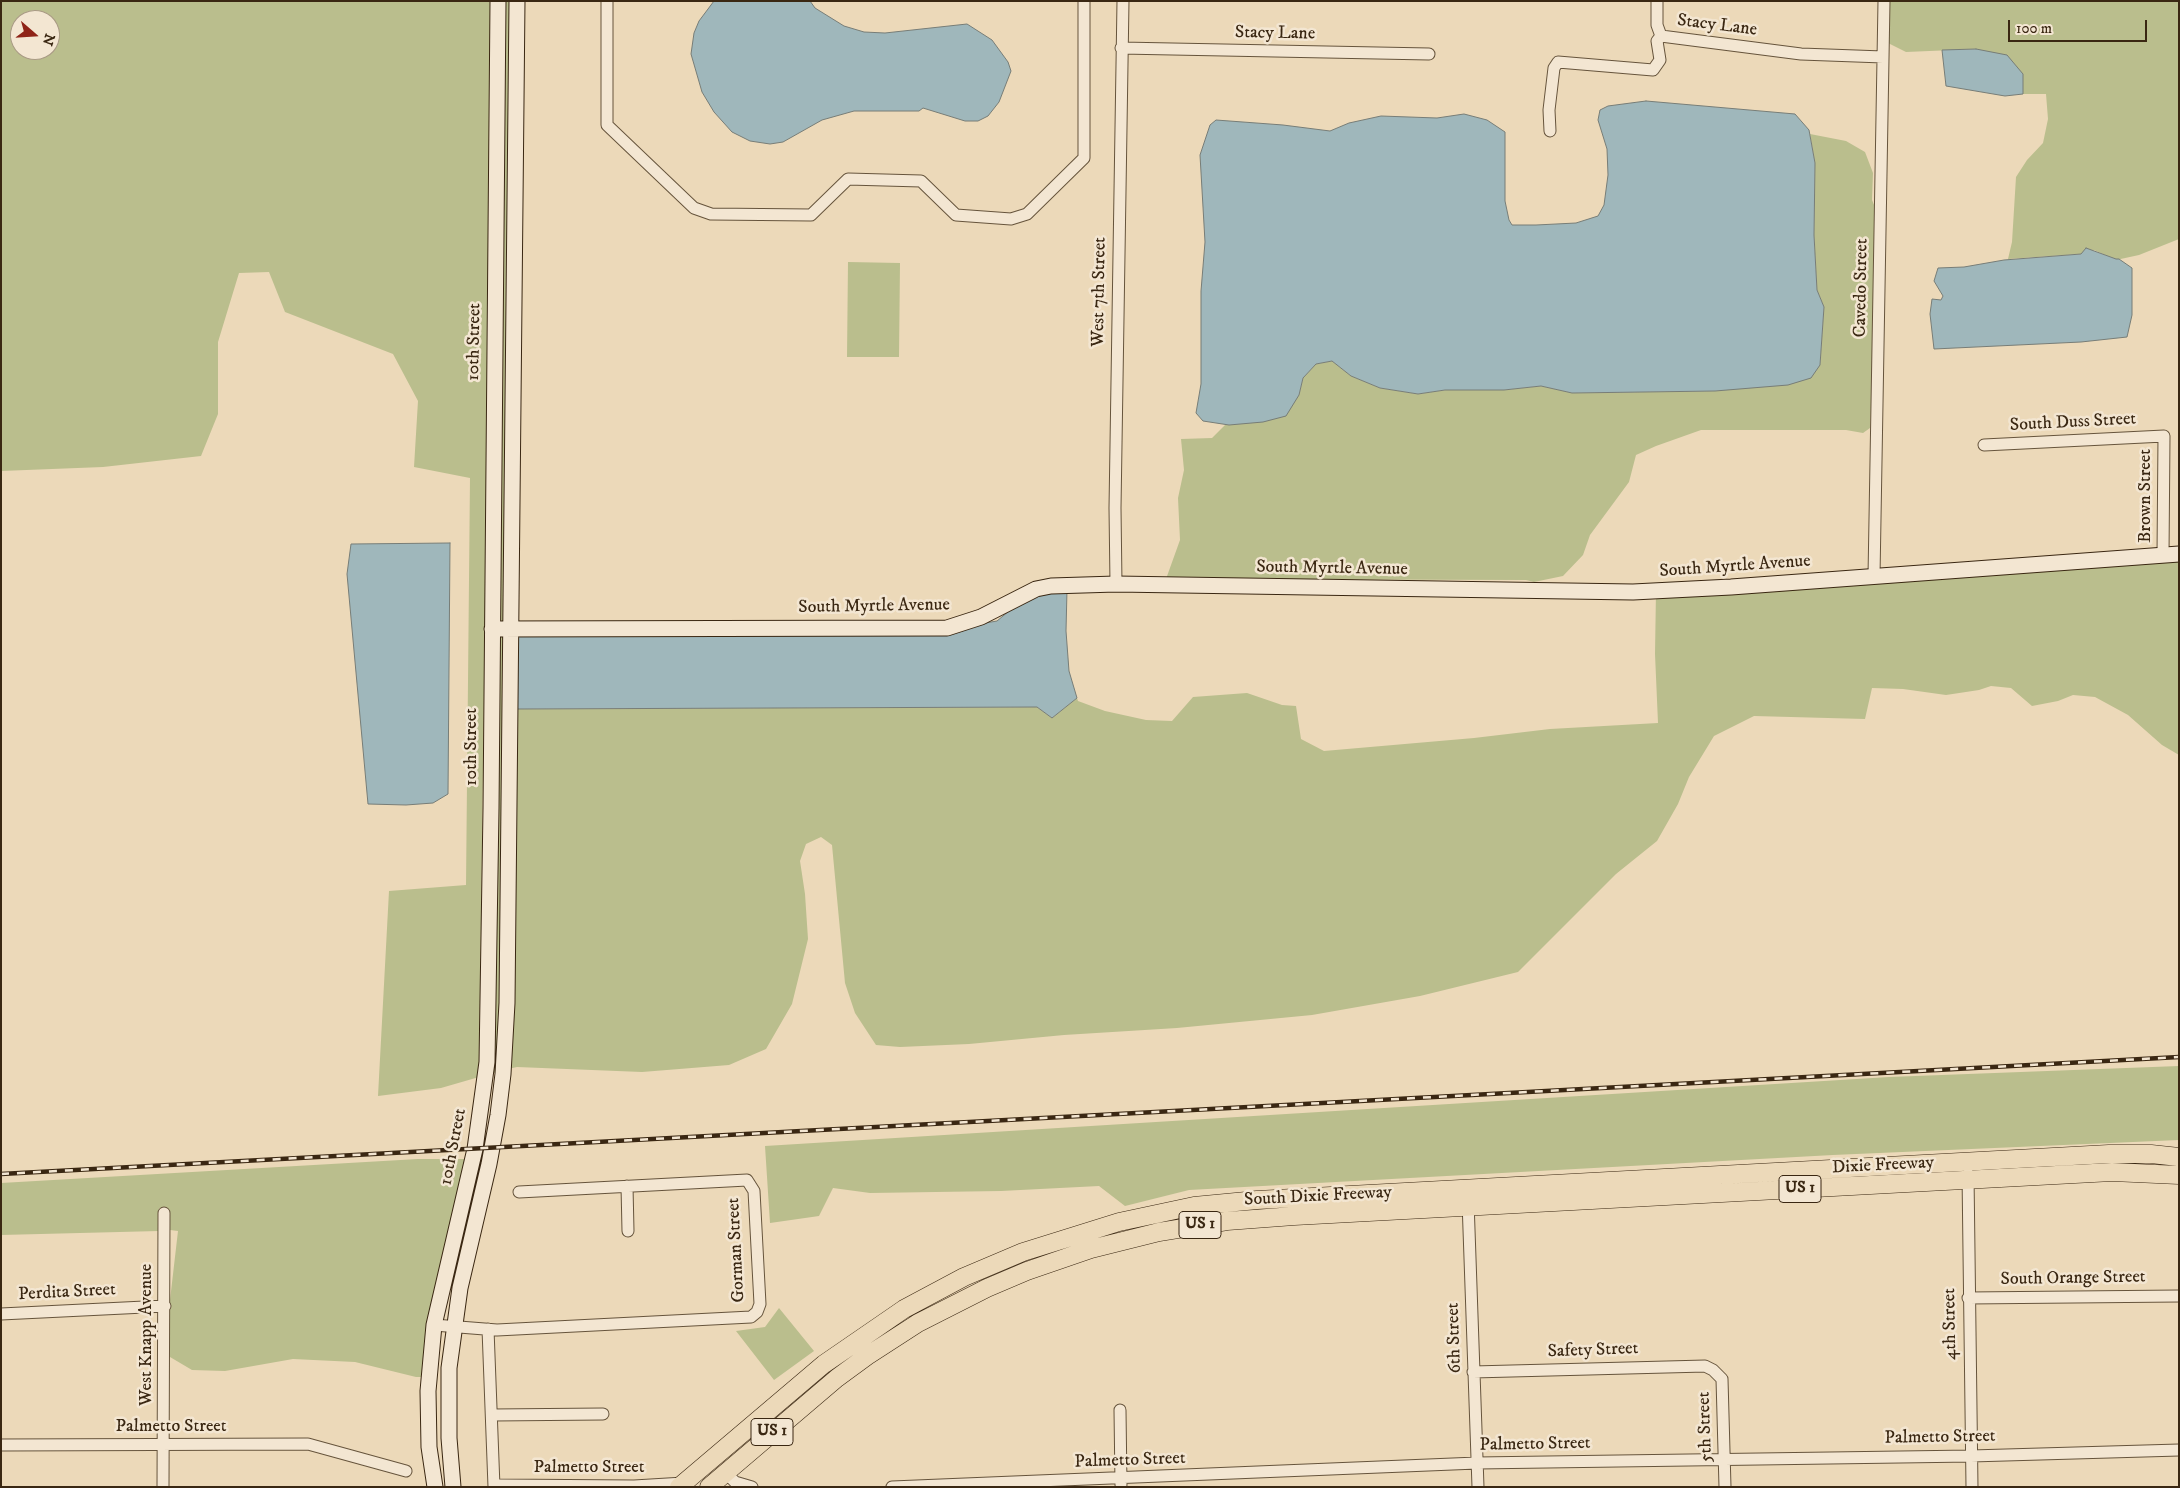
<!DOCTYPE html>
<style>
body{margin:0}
#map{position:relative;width:2180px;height:1488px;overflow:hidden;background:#ecd9b9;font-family:"IM FELL DW Pica",serif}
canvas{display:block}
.frame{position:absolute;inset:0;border:2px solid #3a2712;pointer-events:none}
.north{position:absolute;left:10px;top:10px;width:50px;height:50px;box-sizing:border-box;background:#f3e6d2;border:1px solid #a99a85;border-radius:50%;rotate:109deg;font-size:14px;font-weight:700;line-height:20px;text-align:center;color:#3a2712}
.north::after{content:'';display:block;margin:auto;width:18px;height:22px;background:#8f2418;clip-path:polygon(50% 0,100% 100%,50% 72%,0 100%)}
.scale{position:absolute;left:2008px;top:20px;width:139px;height:22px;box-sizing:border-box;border:2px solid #3a2712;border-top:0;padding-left:6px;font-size:15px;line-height:18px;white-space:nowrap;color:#3a2712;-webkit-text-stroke:4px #f3e6d2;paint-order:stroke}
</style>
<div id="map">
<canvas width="2180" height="1488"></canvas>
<div class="frame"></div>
<div class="north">N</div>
<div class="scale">100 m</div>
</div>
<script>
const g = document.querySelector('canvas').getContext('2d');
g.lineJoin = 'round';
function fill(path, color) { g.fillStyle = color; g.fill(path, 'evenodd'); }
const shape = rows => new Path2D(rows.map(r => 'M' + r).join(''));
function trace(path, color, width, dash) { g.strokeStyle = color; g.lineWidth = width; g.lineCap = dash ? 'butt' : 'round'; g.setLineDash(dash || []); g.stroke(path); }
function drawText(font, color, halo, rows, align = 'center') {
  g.font = font + ' "IM FELL DW Pica",serif'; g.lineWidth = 5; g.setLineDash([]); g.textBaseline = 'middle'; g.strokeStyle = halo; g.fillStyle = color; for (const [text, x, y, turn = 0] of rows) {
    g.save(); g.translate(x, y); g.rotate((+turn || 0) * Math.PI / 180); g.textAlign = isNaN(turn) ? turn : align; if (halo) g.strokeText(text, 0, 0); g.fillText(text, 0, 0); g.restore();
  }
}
const green = shape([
 [1,1,493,1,479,1077,441,1088,378,1096,389,891,466,885,470,478,414,467,418,401,393,354,285,312,269,272,239,273,218,342,218,414,201,456,103,467,1,471],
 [20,20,50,20,50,50,20,50],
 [503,1,511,1,504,624,497,624],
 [1881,1,2179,1,2179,239,2139,255,2116,260,2094,250,2081,254,2008,259,2012,242,2016,177,2027,160,2043,143,2048,119,2046,94,2023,94,2023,74,1976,49,1906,52,1888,43],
 [1810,134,1846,141,1865,152,1873,173,1872,200,1880,219,1870,428,1863,433,1846,430,1701,430,1656,446,1636,455,1629,482,1590,535,1583,555,1563,576,1534,582,1526,580,1166,579,1180,540,1178,498,1184,470,1181,439,1212,438,1226,424,1229,425,1299,395,1303,378,1316,364,1332,361,1351,376,1380,388,1418,394,1445,390,1504,390,1541,386,1573,393,1715,391,1820,365,1824,307,1817,290,1814,235,1815,163],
 [848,262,900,263,899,357,847,357],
 [2179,554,2179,755,2162,745,2128,715,2095,697,2073,695,2058,701,2032,706,2011,688,1991,686,1979,690,1946,695,1903,689,1872,688,1865,719,1754,716,1714,736,1689,777,1678,804,1657,841,1616,874,1518,972,1420,996,1312,1015,1177,1028,1064,1035,969,1044,900,1047,876,1045,855,1013,845,983,832,845,821,837,806,844,800,861,805,894,808,939,792,1004,766,1049,729,1065,642,1072,517,1067,508,1069,515,709,1037,707,1052,718,1077,698,1078,701,1105,711,1146,720,1172,721,1193,697,1247,693,1282,705,1296,706,1301,739,1324,751,1474,738,1550,729,1658,723,1655,654,1656,591],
 [497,634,504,634,501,1003,497,1072,491,1074],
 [2179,1066,2179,1140,1833,1155,1189,1190,1125,1206,1099,1186,1001,1191,870,1193,833,1188,819,1216,770,1223,765,1146,1889,1077],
 [418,1159,467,1159,424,1377,416,1377,355,1362,293,1359,225,1371,192,1370,170,1357,170,1300,178,1231,170,1230,169,1209,159,1208,159,1231,1,1235,1,1183],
 [779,1308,814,1351,774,1380,736,1331,765,1327]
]);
const water = shape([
 [714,1,810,1,815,8,844,26,864,32,885,33,967,24,992,40,1008,62,1011,71,999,102,988,116,978,121,965,121,923,108,919,111,854,111,822,120,783,142,770,144,750,141,732,132,714,112,702,92,691,54,694,33,699,21,714,1],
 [1976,49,2007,55,2023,74,2023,94,2005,96,1946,86,1942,50,1976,49],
 [1646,101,1795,114,1809,130,1815,163,1814,235,1817,290,1824,307,1820,365,1811,378,1788,385,1715,391,1572,393,1541,386,1504,390,1445,390,1418,394,1380,388,1351,376,1332,361,1316,364,1303,378,1299,395,1286,416,1263,422,1229,425,1203,421,1196,413,1201,384,1201,291,1205,242,1200,155,1210,125,1216,120,1283,125,1330,131,1349,123,1381,116,1437,118,1464,114,1487,120,1505,132,1505,201,1509,220,1512,225,1536,225,1576,223,1598,216,1604,205,1608,175,1607,149,1598,120,1600,110,1608,106,1646,101],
 [2086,248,2116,259,2119,259,2132,268,2132,315,2127,337,2081,342,1934,349,1930,314,1932,299,1941,300,1943,296,1934,281,1938,268,1964,267,2004,260,2081,254,2086,248],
 [450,543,448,794,433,803,406,805,368,804,347,574,351,544,450,543],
 [1067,590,1066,631,1069,671,1077,698,1052,718,1037,707,515,709,515,634,968,626,997,621,1015,606,1039,593,1067,590]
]);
const street = shape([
 [607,1,607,125,694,208,711,214,811,215,848,179,921,181,956,215,1011,219,1027,214,1084,158,1084,1],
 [1657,1,1657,25,1661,36],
 [1121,48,1429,54],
 [1550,131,1549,110,1554,68,1558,62,1653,70,1660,60,1657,41,1661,36,1801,54,1883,57],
 [1984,445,2164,436,2163,555],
 [1874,576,1884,1],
 [1116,584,1115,508,1123,1],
 [1968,1174,1972,1487],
 [627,1186,628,1231],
 [1468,1201,1478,1487],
 [1968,1298,2179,1296],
 [1,1314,165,1306],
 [434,1325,497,1330,751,1317,757,1312,760,1304,754,1191,747,1180,519,1192],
 [488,1329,494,1487],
 [1473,1372,1705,1366,1713,1370,1722,1379,1725,1487],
 [1120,1410,1121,1485],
 [493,1415,603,1414],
 [1,1445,308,1444,406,1471],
 [725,1472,735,1482,752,1487],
 [163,1487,164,1213],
 [494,1487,500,1485,634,1486,684,1483],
 [892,1487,1477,1463,1971,1456,2179,1450]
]);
const secondary = shape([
 [492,629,947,628,981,617,1036,589,1051,586,1116,584,1633,592,1731,587,2179,554],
 [435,1487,429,1447,428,1391,434,1325,475,1149,487,1062,491,809,498,1],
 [453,1487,449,1438,449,1368,460,1288,489,1164,498,1115,503,1074,507,1003,517,1]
]);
const primary = shape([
 [679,1487,824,1364,904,1309,964,1277,1023,1252,1119,1222,1194,1206,1257,1200,2109,1154,2151,1154,2179,1157],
 [709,1487,837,1378,867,1356,918,1323,987,1288,1027,1271,1091,1249,1159,1232,1227,1221,1294,1216,2112,1172,2179,1175]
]);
const rail = shape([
 [1,1174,2179,1057]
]);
const shields = [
 [1800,1189,42],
 [1200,1225,42],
 [772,1432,42]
];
const shieldNames = [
 ["US 1",1800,1189],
 ["US 1",1200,1225],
 ["US 1",772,1432]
];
const streetNames = [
 ["Stacy Lane",1717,26,7],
 ["Stacy Lane",1275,34,1],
 ["Cavedo Street",1862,288,-89],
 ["West 7th Street",1100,292,-89],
 ["10th Street",475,342,-89],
 ["South Duss Street",2073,423,-3],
 ["Brown Street",2146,496,-90],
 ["South Myrtle Avenue",1735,567,-4],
 ["South Myrtle Avenue",1332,569,1],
 ["South Myrtle Avenue",874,607,-1],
 ["10th Street",472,747,-90],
 ["10th Street",454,1147,-79],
 ["Dixie Freeway",1883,1166,-3],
 ["South Dixie Freeway",1318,1197,-3],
 ["Gorman Street",737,1250,-93],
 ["South Orange Street",2073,1279,-1],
 ["Perdita Street",67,1293,-3],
 ["4th Street",1951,1324,-91],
 ["West Knapp Avenue",147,1335,-90],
 ["6th Street",1455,1338,-92],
 ["Safety Street",1593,1351,-2],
 ["Palmetto Street",171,1427],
 ["5th Street",1706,1427,-92],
 ["Palmetto Street",1940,1438,-1],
 ["Palmetto Street",1535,1445,-1],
 ["Palmetto Street",1130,1461,-2],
 ["Palmetto Street",589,1468]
];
fill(green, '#babe8d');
fill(water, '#9fb7bb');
trace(water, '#777d77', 1);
trace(street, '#66543c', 13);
trace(secondary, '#3a2712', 17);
trace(primary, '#3a2712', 19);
trace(street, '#f3e6d2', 11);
trace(secondary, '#f3e6d2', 15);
trace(primary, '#ecd9b9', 18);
trace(rail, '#3a2712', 4.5);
trace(rail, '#f3e6d2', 2.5, [8]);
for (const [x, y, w] of shields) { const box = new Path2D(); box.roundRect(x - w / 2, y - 13.5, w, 27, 4); g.fillStyle = '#f3e6d2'; g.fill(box); trace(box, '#3a2712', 1); }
drawText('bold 16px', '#3a2712', null, shieldNames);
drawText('18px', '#3a2712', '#f3e6d2', streetNames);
</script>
